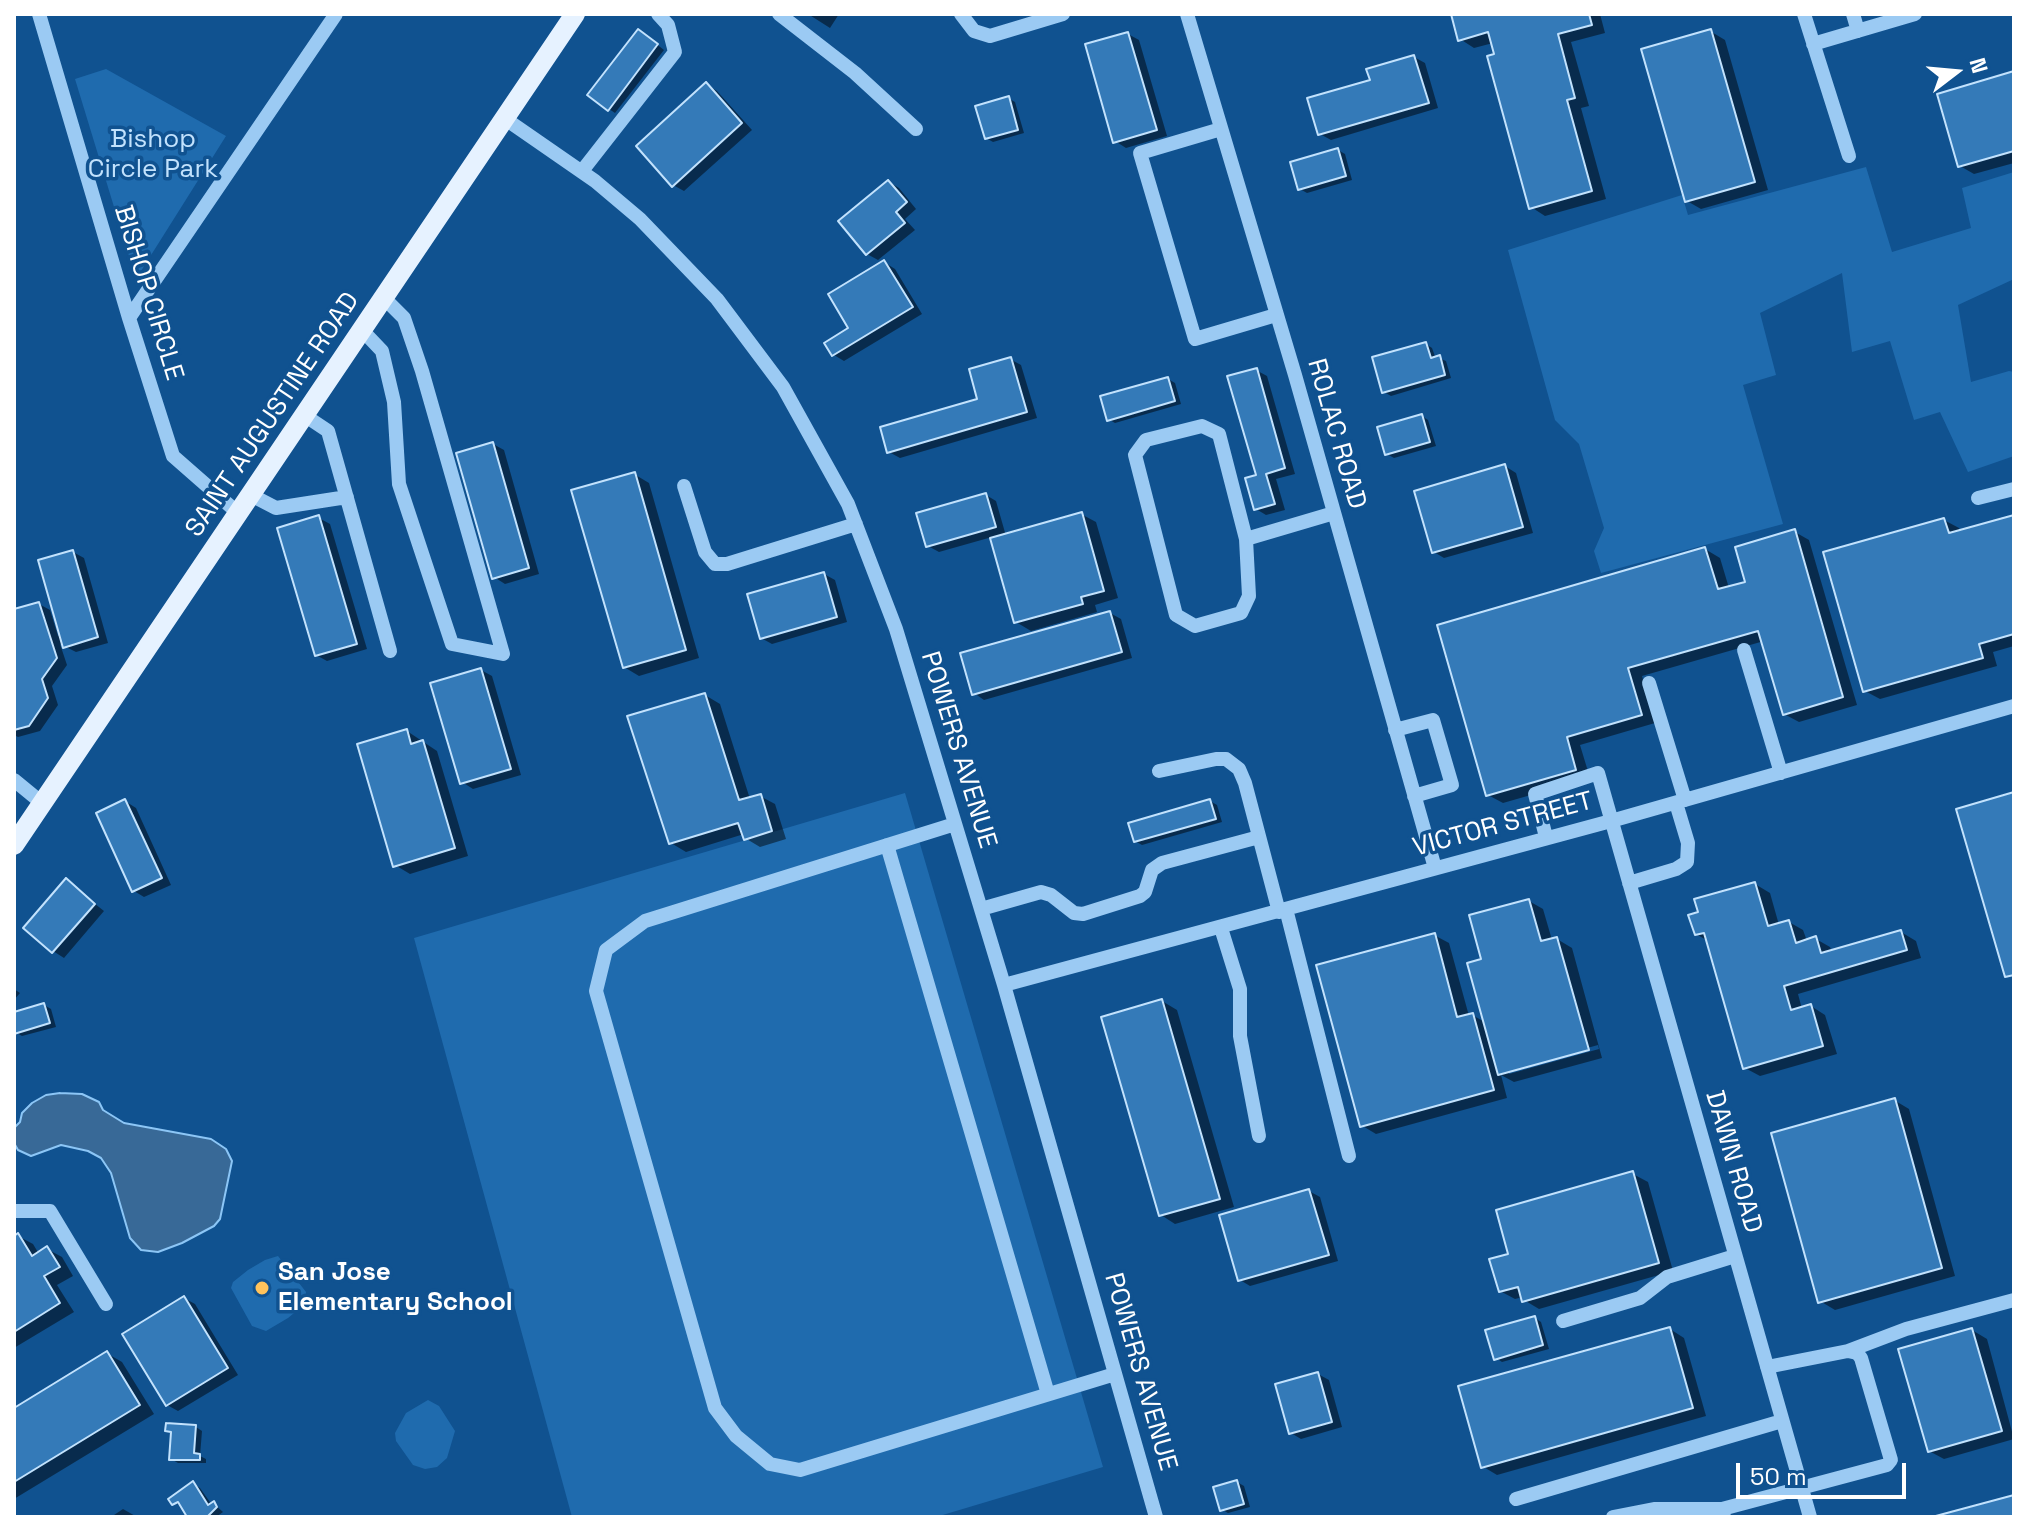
<!DOCTYPE html>
<style>
body{margin:0}
#map{position:relative;width:2028px;height:1531px;overflow:hidden;background:#105290;font-family:"Space Grotesk",sans-serif}
canvas{display:block}
.frame{position:absolute;inset:0;border:16px solid #fff;pointer-events:none}
.north{position:absolute;left:1916px;top:32px;width:80px;height:80px;-webkit-text-stroke:6px #105290;paint-order:stroke;rotate:74deg;font-size:22px;font-weight:700;line-height:32px;text-align:center;color:#fff}
.north::after{content:'';display:block;margin:auto;width:28px;height:36px;background:#fff;clip-path:polygon(50% 0,100% 100%,50% 72%,0 100%)}
.scale{position:absolute;left:1736px;top:1463px;width:170px;height:36px;box-sizing:border-box;border:4px solid #fff;border-top:0;padding-left:10px;font-size:24px;line-height:28px;white-space:nowrap;color:#fff;-webkit-text-stroke:6px #105290;paint-order:stroke}
</style>
<div id="map">
<canvas width="2028" height="1531"></canvas>
<div class="frame"></div>
<div class="north">N</div>
<div class="scale">50 m</div>
</div>
<script>
const g = document.querySelector('canvas').getContext('2d');
g.lineJoin = 'round';
function fill(path, color) { g.fillStyle = color; g.fill(path, 'evenodd'); }
const shape = rows => new Path2D(rows.map(r => 'M' + r).join(''));
function trace(path, color, width, dash) { g.strokeStyle = color; g.lineWidth = width; g.lineCap = dash ? 'butt' : 'round'; g.setLineDash(dash || []); g.stroke(path); }
function drawText(font, color, halo, rows, align = 'center') {
  g.font = font + ' "Space Grotesk",sans-serif'; g.lineWidth = 7; g.setLineDash([]); g.textBaseline = 'middle'; g.strokeStyle = halo; g.fillStyle = color; for (const [text, x, y, turn = 0] of rows) {
    g.save(); g.translate(x, y); g.rotate((+turn || 0) * Math.PI / 180); g.textAlign = isNaN(turn) ? turn : align; if (halo) g.strokeText(text, 0, 0); g.fillText(text, 0, 0); g.restore();
  }
}
const green = shape([
 [106,69,226,136,136,279,75,79],
 [1866,167,1892,252,1971,228,1962,188,2014,172,2014,279,1958,305,1971,382,2009,371,2014,372,2014,456,1968,472,1940,412,1914,420,1890,341,1852,352,1842,273,1760,313,1776,375,1743,385,1783,524,1601,573,1594,551,1604,528,1579,444,1555,420,1508,250,1682,195,1688,215],
 [905,793,1103,1467,936,1517,572,1517,414,938],
 [278,1256,306,1292,305,1304,288,1318,266,1331,252,1326,231,1288,233,1282,248,1270,265,1260],
 [428,1400,439,1406,455,1431,447,1458,437,1467,425,1469,413,1465,396,1441,395,1433,406,1413]
]);
const water = shape([
 [60,1093,82,1094,99,1102,103,1110,124,1123,211,1139,226,1149,232,1161,220,1219,214,1226,182,1243,158,1252,141,1250,130,1238,111,1173,101,1158,88,1151,61,1145,31,1156,18,1150,14,1143,14,1128,20,1122,22,1113,32,1103,46,1095,60,1093]
]);
const shadow = shape([
 [808,14,839,14,830,28],
 [1453,14,1600,14,1605,33,1571,42,1589,106,1581,108,1606,199,1545,216,1531,207,1493,43,1474,48,1460,39],
 [1710,31,1725,40,1768,190,1701,209,1687,201],
 [1128,34,1139,40,1167,136,1126,148,1115,141],
 [645,35,664,50,615,113,609,109],
 [1414,57,1425,63,1438,108,1331,140,1320,134,1373,81],
 [2014,74,2014,163,1974,174,1960,166],
 [706,84,717,91,752,130,684,191,673,185],
 [1008,98,1015,102,1024,133,993,142,986,138],
 [1338,150,1345,154,1352,180,1307,193,1300,189],
 [889,182,899,188,916,209,905,219,915,230,878,260,867,254,841,221],
 [884,262,895,269,922,314,844,361,834,355,851,328],
 [1426,344,1432,348,1436,359,1439,358,1446,361,1451,378,1391,396,1384,392],
 [1010,359,1021,365,1037,418,900,458,889,452,980,400],
 [1256,370,1267,376,1295,474,1276,479,1285,510,1266,515,1256,509,1258,476],
 [1168,379,1175,383,1181,404,1115,423,1108,419],
 [1422,416,1428,420,1436,446,1394,458,1387,454],
 [493,444,504,450,539,574,505,584,494,577],
 [1505,466,1516,473,1533,533,1444,558,1434,552],
 [634,474,649,483,699,658,639,676,624,667],
 [986,495,996,501,1006,536,1081,514,1096,522,1118,598,1095,605,1097,612,1031,631,1016,622,992,537,939,552,928,546],
 [2014,517,2014,646,1993,652,1997,666,1880,699,1865,691,1944,520,1959,528,1960,532],
 [319,518,330,524,367,649,327,661,316,655],
 [1795,532,1809,540,1857,705,1799,722,1784,714,1764,641,1642,676,1655,723,1580,745,1590,778,1503,803,1488,795,1705,549,1720,558,1729,588,1747,583],
 [73,552,84,558,108,643,76,652,60,644,67,665,52,686,58,705,40,731,18,737,14,735,14,612,39,604,50,610,58,636,62,635],
 [824,574,835,580,847,622,772,644,761,638],
 [1110,613,1121,619,1132,658,984,700,974,693],
 [481,670,492,676,521,775,473,789,462,782],
 [705,695,720,704,750,799,760,796,775,804,786,839,760,847,745,838,744,834,686,852,671,843],
 [407,731,437,751,468,856,410,874,395,865],
 [125,801,136,808,171,885,144,897,134,891],
 [1210,801,1217,805,1222,822,1142,845,1135,841],
 [66,881,104,911,64,958,53,951],
 [1755,884,1770,893,1779,925,1789,922,1803,930,1807,941,1816,939,1830,947,1832,952,1901,932,1916,941,1921,958,1798,994,1802,1009,1811,1006,1825,1015,1837,1054,1760,1076,1745,1068,1708,941,1696,934],
 [1529,901,1543,909,1552,940,1557,939,1572,948,1602,1058,1514,1082,1501,1075,1507,1098,1376,1134,1361,1125,1434,935,1449,943,1469,1016,1472,1015,1485,1022,1483,960],
 [1598,1045,1599,1049,1509,1074,1509,1070],
 [14,989,20,993,14,1000],
 [1162,1001,1177,1010,1234,1207,1175,1224,1161,1215],
 [44,1005,51,1009,56,1027,22,1036,15,1032,14,1014],
 [1894,1100,1909,1109,1955,1276,1835,1310,1820,1301],
 [1633,1174,1648,1182,1673,1271,1539,1309,1524,1300,1523,1297,1515,1299,1500,1291,1511,1255],
 [1309,1191,1320,1197,1338,1261,1250,1286,1240,1280],
 [18,1236,33,1244,39,1254,47,1249,62,1257,73,1276,57,1285,74,1312,14,1348,14,1238],
 [184,1298,195,1304,238,1375,178,1411,167,1405],
 [1535,1318,1541,1322,1549,1349,1502,1362,1496,1358],
 [1670,1329,1684,1338,1706,1416,1497,1475,1482,1466],
 [1972,1330,1987,1339,2014,1439,1944,1459,1929,1451],
 [108,1354,122,1362,154,1414,14,1499,14,1411],
 [1318,1374,1329,1380,1342,1427,1301,1439,1291,1433],
 [196,1427,202,1431,200,1456,206,1459,206,1463,178,1463,171,1459],
 [1237,1482,1244,1486,1250,1507,1228,1513,1221,1509],
 [194,1484,200,1488,212,1505,214,1504,223,1512,216,1517,190,1517,183,1506,174,1503],
 [123,1509,137,1517,111,1517]
]);
const building = shape([
 [1451,14,1589,14,1592,25,1558,34,1575,98,1567,100,1592,191,1529,209,1487,56,1494,54,1488,32,1458,41,1451,14],
 [638,29,658,44,608,111,587,95,638,29],
 [1711,29,1755,182,1685,202,1641,49,1711,29],
 [1128,32,1157,130,1113,143,1085,44,1128,32],
 [1414,55,1429,103,1318,135,1307,98,1370,80,1366,69,1414,55],
 [2014,71,2014,151,1958,167,1937,94,2014,71],
 [706,82,742,123,672,187,636,146,706,82],
 [1009,96,1018,130,985,139,975,106,1009,96],
 [1338,148,1346,176,1298,190,1290,162,1338,148],
 [888,180,907,202,896,212,905,223,866,255,838,221,888,180],
 [884,260,913,307,832,356,824,343,848,328,828,294,884,260],
 [1426,342,1431,358,1440,355,1445,375,1382,393,1372,357,1426,342],
 [1011,357,1027,412,887,453,880,427,977,399,969,369,1011,357],
 [1257,368,1285,468,1266,474,1275,504,1254,510,1245,478,1256,475,1227,376,1257,368],
 [1168,377,1175,401,1107,421,1100,396,1168,377],
 [1422,414,1430,442,1385,455,1377,427,1422,414],
 [493,442,529,568,492,579,456,453,493,442],
 [1505,464,1523,527,1432,553,1414,491,1505,464],
 [635,472,686,650,623,668,571,490,635,472],
 [986,493,996,527,926,547,916,513,986,493],
 [1082,512,1104,591,1081,597,1083,604,1014,623,990,538,1082,512],
 [319,515,357,644,315,656,277,528,319,515],
 [2014,515,2014,634,1979,644,1983,658,1863,692,1823,552,1944,518,1949,533,2014,515],
 [1795,529,1843,697,1783,715,1758,631,1628,668,1642,715,1567,737,1576,770,1486,796,1437,625,1705,547,1718,589,1745,582,1735,547,1795,529],
 [73,550,98,637,63,648,38,560,73,550],
 [824,572,837,617,760,639,747,594,824,572],
 [39,602,57,658,42,679,48,698,29,726,14,730,14,609,39,602],
 [1110,611,1122,652,972,695,960,653,1110,611],
 [481,668,511,769,460,784,430,683,481,668],
 [705,693,739,800,761,794,772,831,744,840,738,823,669,844,627,716,705,693],
 [407,729,411,744,423,740,455,848,393,867,357,744,407,729],
 [2014,792,2014,975,2005,977,1956,809,2014,792],
 [125,799,162,878,132,892,96,813,125,799],
 [1210,799,1216,819,1134,842,1128,823,1210,799],
 [66,878,95,904,52,953,23,928,66,878],
 [1755,882,1768,926,1789,920,1796,943,1816,936,1821,953,1901,930,1907,950,1784,986,1791,1010,1811,1004,1823,1046,1743,1069,1704,933,1695,935,1688,915,1698,912,1694,899,1755,882],
 [1529,899,1541,941,1557,937,1589,1050,1498,1075,1467,963,1481,959,1469,915,1529,899],
 [1435,933,1457,1017,1473,1013,1494,1090,1360,1127,1316,965,1435,933],
 [1162,999,1220,1199,1159,1216,1101,1017,1162,999],
 [44,1003,50,1023,14,1034,14,1012,44,1003],
 [1895,1098,1942,1268,1818,1303,1771,1133,1895,1098],
 [1633,1171,1659,1263,1522,1302,1518,1287,1499,1292,1489,1259,1508,1254,1496,1210,1633,1171],
 [1309,1189,1329,1255,1238,1281,1219,1215,1309,1189],
 [18,1233,32,1256,47,1246,60,1267,44,1276,60,1303,14,1332,14,1236,18,1233],
 [184,1296,228,1368,166,1406,122,1334,184,1296],
 [1535,1316,1543,1345,1494,1360,1485,1330,1535,1316],
 [1670,1327,1693,1408,1481,1468,1458,1386,1670,1327],
 [1972,1328,2002,1431,1928,1452,1898,1349,1972,1328],
 [107,1351,140,1405,14,1482,14,1408,107,1351],
 [1318,1372,1332,1422,1289,1434,1275,1384,1318,1372],
 [166,1423,196,1425,194,1453,200,1454,200,1460,169,1460,171,1432,165,1431,166,1423],
 [1237,1480,1244,1504,1220,1511,1213,1487,1237,1480],
 [193,1481,208,1505,214,1501,217,1507,207,1517,187,1517,178,1502,172,1505,168,1499,193,1481],
 [2014,1495,2014,1517,1932,1517,2014,1495]
]);
const minor = shape([
 [39,14,129,318,173,456,238,513],
 [779,14,855,73,916,129],
 [961,14,974,31,990,36,1063,14],
 [1187,14,1295,375,1435,868],
 [1804,14,1849,156],
 [1853,14,1858,31],
 [1813,44,1915,14],
 [504,118,595,181,640,219,717,299,783,387,848,504,896,629,1004,985,1156,1517],
 [1221,129,1140,153,1195,339,1276,315],
 [582,171,675,52,668,25,658,14],
 [129,318,336,14],
 [362,330,382,351,394,402,399,484,452,644,503,654,422,371,404,318,383,297],
 [304,415,328,431,390,651],
 [684,486,705,552,715,564,727,564,856,524],
 [251,495,276,508,347,497],
 [1978,498,2014,489],
 [1246,539,1249,596,1241,613,1195,626,1176,615,1135,455,1146,440,1202,426,1219,434,1246,539,1334,513],
 [1744,650,1781,773],
 [1649,683,1685,800],
 [1395,730,1433,720,1452,785,1414,796],
 [1159,771,1216,759,1226,759,1239,769,1245,783,1279,912],
 [14,780,42,803],
 [955,824,645,921,606,950,596,991,715,1408,736,1436,770,1464,800,1470,1115,1374],
 [1546,837,1535,794,1598,773,1810,1517],
 [887,845,1048,1394],
 [1629,883,1676,869,1687,862,1688,843,1676,803],
 [981,909,1041,892,1051,895,1074,913,1083,914,1140,896,1145,892,1152,870,1162,863,1259,837],
 [1286,909,1349,1156],
 [1221,928,1240,989,1240,1036,1259,1136],
 [1004,985,1611,821,2014,706],
 [14,1211,50,1211,106,1304],
 [1563,1321,1640,1298,1667,1277,1735,1256],
 [1848,1351,1906,1329,2014,1300],
 [1516,1499,1782,1421],
 [1613,1517,1654,1509,1722,1509],
 [1724,1517,1722,1509,1887,1465,1891,1460,1861,1358,1857,1353,1848,1351,1767,1367]
]);
const major = shape([
 [14,845,575,14]
]);
const markers = [
 [262,1288,8,"#ffc35c"]
];
const parkNames = [
 ["Bishop",153,140],
 ["Circle Park",153,170]
];
const streetNames = [
 ["BISHOP CIRCLE",148,293,73],
 ["SAINT AUGUSTINE ROAD",273,415,-56],
 ["ROLAC ROAD",1336,434,74],
 ["POWERS AVENUE",958,750,73],
 ["VICTOR STREET",1503,825,-15],
 ["DAWN ROAD",1733,1162,74],
 ["POWERS AVENUE",1140,1372,74]
];
const poiNames = [
 ["San Jose",278,1273],
 ["Elementary School",278,1303]
];
fill(green, '#1f6bae');
fill(water, '#386997');
trace(water, '#8cc6f6', 2);
fill(shadow, '#0007');
fill(building, '#347ab8');
trace(building, '#c2e2fd', 2);
trace(minor, '#9bcaf3', 14);
trace(major, '#e6f2ff', 20);
for (const [x, y, r, color] of markers) { const dot = new Path2D(); dot.arc(x, y, r, 0, 2 * Math.PI); g.fillStyle = color; g.fill(dot); trace(dot, '#105290', 3); }
drawText('26px', '#c2e2fd', '#105290', parkNames);
drawText('26px', '#fff', '#105290', streetNames);
drawText('bold 26px', '#fff', '#105290', poiNames, 'left');
</script>
